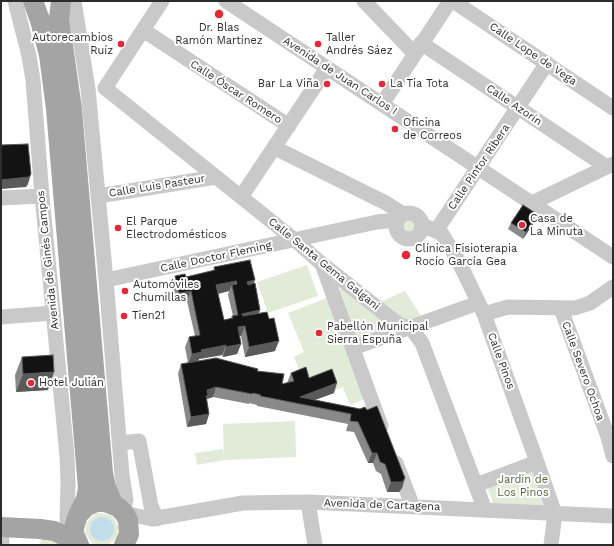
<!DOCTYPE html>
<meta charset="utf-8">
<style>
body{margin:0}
#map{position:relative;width:614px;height:546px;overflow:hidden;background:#fff;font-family:"Work Sans",sans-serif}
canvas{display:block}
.frame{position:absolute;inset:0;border:2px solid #2c2c2c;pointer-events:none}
</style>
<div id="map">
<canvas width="614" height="546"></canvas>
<div class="frame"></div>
</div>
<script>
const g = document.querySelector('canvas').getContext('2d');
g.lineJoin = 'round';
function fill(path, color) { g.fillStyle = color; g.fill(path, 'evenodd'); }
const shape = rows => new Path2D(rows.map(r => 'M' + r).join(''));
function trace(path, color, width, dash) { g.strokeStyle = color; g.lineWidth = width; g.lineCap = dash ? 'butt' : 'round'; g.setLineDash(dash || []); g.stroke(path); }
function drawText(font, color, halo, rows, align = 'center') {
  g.font = font + ' "Work Sans",sans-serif'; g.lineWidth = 4; g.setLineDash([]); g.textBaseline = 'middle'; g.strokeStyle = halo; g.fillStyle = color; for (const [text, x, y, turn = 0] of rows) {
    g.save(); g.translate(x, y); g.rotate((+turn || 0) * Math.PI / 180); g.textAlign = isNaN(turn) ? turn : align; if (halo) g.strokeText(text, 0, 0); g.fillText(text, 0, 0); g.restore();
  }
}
const green = shape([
 [409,215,416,217,419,219,420,230,415,236,408,238,401,234,398,227],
 [307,265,318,296,268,313,257,282],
 [340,289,343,289,390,327,356,340,339,290],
 [405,291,421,316,412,320,403,320,381,302],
 [327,298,367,398,350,405,343,387,333,391,306,387,294,357,304,352,288,313],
 [295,421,296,457,225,460,197,465,195,453,223,449,224,457,223,424],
 [534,462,547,506,493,503,485,480],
 [100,513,110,515,114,518,119,528,116,538,108,545,95,545,91,542,85,533,87,522,95,514],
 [94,520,113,529,111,536,91,534,90,526],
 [41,539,59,543,61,545,40,545]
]);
const water = shape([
 '90 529a12 12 0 1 1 24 0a12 12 0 1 1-24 0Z'
]);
const minor = shape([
 [15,1,29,56,33,80,42,196,67,456,68,483,67,521],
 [74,1,88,89,106,280,122,475,126,500,123,511],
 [226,1,613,257],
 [364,1,414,53],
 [453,1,613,108],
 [143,30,289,126],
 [421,43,607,167],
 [105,88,296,241,322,264,398,324,411,328,422,343,485,510],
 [105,88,162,1],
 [382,104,450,1],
 [275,148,386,203,403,214],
 [98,196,216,177],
 [241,197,327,68],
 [1,198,42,196],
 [532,203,613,164],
 '396 226a13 13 0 1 1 26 0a13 13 0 1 1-26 0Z',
 [422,225,436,231,442,234,445,239,458,260,484,314,537,462,555,514,551,545],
 [436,231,547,63],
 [322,264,381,426],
 [106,280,377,222,397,220],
 [561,309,608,437,613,456],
 [484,314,508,307,575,308,590,303,613,287],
 [1,317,53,313],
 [353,348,478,303],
 [119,443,139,441,151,506,157,519],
 [396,463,413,507],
 [476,485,537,462],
 [308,502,315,545],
 [124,513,152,519,243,503,308,502,613,516],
 [1,527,2,545]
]);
const major = shape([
 [33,1,40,20,49,55,56,109,88,488,86,499,80,511],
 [61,1,59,18,72,109,103,473,106,487,113,504],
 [1,527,40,529,54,531,76,541],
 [79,545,74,534,74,528,78,515,87,506,96,502,105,502,118,507,124,513,128,520,129,534,124,545]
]);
const wall = shape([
 [535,221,523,239,508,229,511,223],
 [214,267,253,284,259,313,275,351,245,357,241,336,239,336,241,344,237,354,223,357,222,355,199,359,198,361,257,371,282,384,287,383,291,373,309,378,334,393,315,400,360,409,405,478,402,488,399,492,387,492,381,474,376,471,373,463,368,463,354,432,346,431,348,424,257,406,257,405,249,403,249,404,213,397,207,399,209,414,206,424,187,427,178,374,181,364,188,363,185,347,189,337,195,336,187,301,175,303,172,286,175,276,186,277,213,271],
 [229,291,228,295,233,316,232,316,231,318,224,320,218,294],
 [22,357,48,390,16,392,15,375]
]);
const shadedWall = shape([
 [31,174,28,184,26,187,1,189,1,180],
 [537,214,535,221,523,239,526,232],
 [255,280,251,290,244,292,247,282],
 [236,281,233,289,232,285,229,291,212,295,216,285],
 [191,291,187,301,175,303,179,293],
 [260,310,257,320,239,324,242,314],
 [245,326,241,336,234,337,238,327],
 [279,341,275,351,245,357,249,347],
 [241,344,237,354,223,357,226,347],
 [226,345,222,355,199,359,198,362,188,364,192,354,201,350],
 [54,372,48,390,16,392,23,374],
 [337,383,334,393,303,404,300,397],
 [216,387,213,397,207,399,204,406,207,390],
 [209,414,206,424,187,427,191,417],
 [372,453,377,453,373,463,368,463],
 [405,478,402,488,399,492,387,492,391,482]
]);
const building = shape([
 [28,144,31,174,29,177,1,180,1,145,28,144],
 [523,205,537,214,526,232,511,223,523,205],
 [250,260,255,280,247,282,248,285,255,283,260,310,242,314,243,316,267,312,269,319,274,318,279,341,249,347,245,326,238,327,241,344,226,347,226,345,201,350,202,352,192,354,189,337,200,335,191,291,179,293,175,276,185,274,186,277,215,270,214,267,250,260],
 [236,281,237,284,232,285,238,315,232,316,233,318,224,320,216,285,236,281],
 [53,355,54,372,23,374,22,357,53,355],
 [216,358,258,369,257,371,284,374,282,384,294,381,291,373,306,367,309,378,332,369,337,383,300,397,360,409,365,407,367,410,377,406,405,478,402,482,391,482,385,464,380,462,377,453,372,453,358,422,350,421,351,414,260,396,261,395,253,393,252,394,216,387,207,390,208,396,206,396,209,414,191,417,181,364,216,358]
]);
const markers = [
 [219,14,5,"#ed2336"],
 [121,44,4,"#ed2336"],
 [318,44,4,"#ed2336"],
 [327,84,4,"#ed2336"],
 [382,84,4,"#ed2336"],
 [395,129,4,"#ed2336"],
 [522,225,4,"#ed2336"],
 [118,228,4,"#ed2336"],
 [406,255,5,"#ed2336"],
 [125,291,4,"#ed2336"],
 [124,316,4,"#ed2336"],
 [319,333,4,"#ed2336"],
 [31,383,4,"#ed2336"]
];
const poiNames = [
 ["Dr. Blas",219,28,"center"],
 ["Ramón Martínez",219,41,"center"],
 ["Autorecambios",113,38,"right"],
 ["Ruíz",113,51,"right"],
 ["Taller",326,38],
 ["Andrés Sáez",326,51],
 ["Bar La Viña",319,84,"right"],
 ["La Tia Tota",390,84],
 ["Oficina",403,123],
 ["de Correos",403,136],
 ["Casa de",530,219],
 ["La Minuta",530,232],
 ["El Parque",126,222],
 ["Electrodomésticos",126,235],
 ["Clínica Fisioterapia",415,249],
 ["Rocío García Gea",415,262],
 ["Automóviles",133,285],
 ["Chumillas",133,298],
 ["Tien21",132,316],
 ["Pabellón Municipal",327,327],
 ["Sierra Espuña",327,340],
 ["Hotel Julián",39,383]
];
const streetNames = [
 ["Calle Lope de Vega",533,54,34],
 ["Avenida de Juan Carlos I",340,76,33],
 ["Calle Óscar Romero",236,92,33],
 ["Calle Azorín",514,105,34],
 ["Calle Pintor Ribera",479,167,-56],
 ["Calle Luis Pasteur",157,186,-9],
 ["Calle Doctor Fleming",216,257,-12],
 ["Avenida de Ginés Campos",48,260,-96],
 ["Calle Santa Gema Galgani",324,264,39],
 ["Calle Pinos",501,361,70],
 ["Calle Severo Ochoa",583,371,70],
 ["Avenida de Cartagena",382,505,2]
];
const parkNames = [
 ["Jardín de",523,480],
 ["Los Pinos",523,493]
];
fill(green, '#e2ead8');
fill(water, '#c2ddec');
trace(minor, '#c9c9c9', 15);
trace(major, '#a4a4a4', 20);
fill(wall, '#898989');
fill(shadedWall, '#5a5a5a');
fill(building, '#131313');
trace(building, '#5a5a5a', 1);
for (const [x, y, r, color] of markers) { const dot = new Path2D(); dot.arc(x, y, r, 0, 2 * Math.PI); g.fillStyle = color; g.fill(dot); trace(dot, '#fff', 1.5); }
drawText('11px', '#2c2c2c', '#fff', poiNames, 'left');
drawText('11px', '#2c2c2c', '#fff', streetNames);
drawText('11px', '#4f6938', '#fff', parkNames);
</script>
